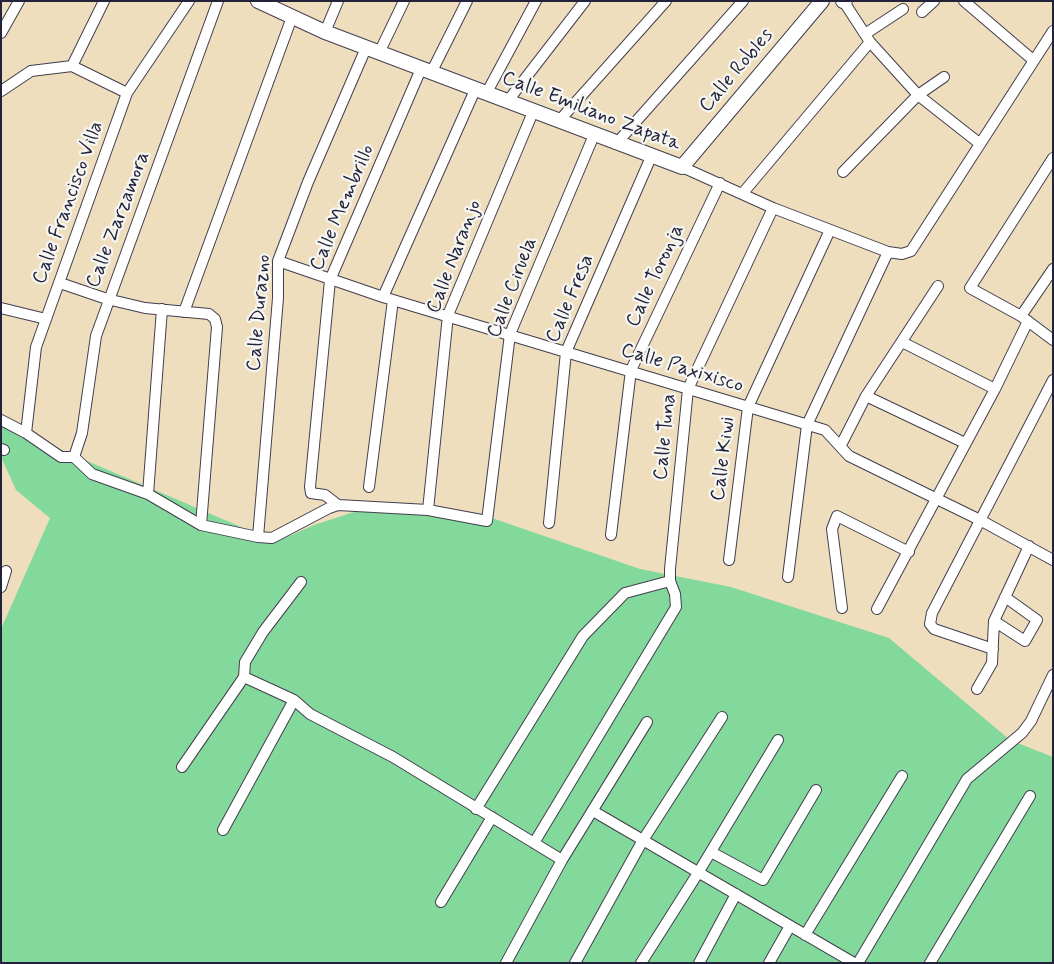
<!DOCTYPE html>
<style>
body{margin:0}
#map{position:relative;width:1054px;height:964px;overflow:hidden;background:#efdebd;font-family:Mynerve,sans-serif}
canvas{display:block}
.frame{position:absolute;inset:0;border:2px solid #22223b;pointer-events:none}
</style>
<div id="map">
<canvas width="1054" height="964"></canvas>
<div class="frame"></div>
</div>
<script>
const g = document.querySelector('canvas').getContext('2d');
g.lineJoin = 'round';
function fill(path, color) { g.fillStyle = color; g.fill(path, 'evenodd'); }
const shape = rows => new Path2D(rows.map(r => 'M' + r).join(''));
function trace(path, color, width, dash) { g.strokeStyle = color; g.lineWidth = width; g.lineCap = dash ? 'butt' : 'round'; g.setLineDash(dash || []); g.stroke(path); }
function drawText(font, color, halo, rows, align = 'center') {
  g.font = font + ' Mynerve,sans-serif'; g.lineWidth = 4.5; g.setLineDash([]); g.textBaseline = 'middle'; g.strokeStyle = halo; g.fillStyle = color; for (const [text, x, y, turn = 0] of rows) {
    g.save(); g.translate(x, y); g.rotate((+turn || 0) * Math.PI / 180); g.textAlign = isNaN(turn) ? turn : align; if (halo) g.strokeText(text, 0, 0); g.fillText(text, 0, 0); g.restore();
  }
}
const green = shape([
 [1,424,276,542,314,525,357,511,489,517,640,569,731,587,889,638,1010,740,1053,757,1053,963,1,963,1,629,50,518,16,490,1,457]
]);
const minor = shape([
 [964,1,1033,60],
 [844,2,870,42,918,95,979,143],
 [922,12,934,1],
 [325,32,338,1],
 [1,33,19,1],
 [865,34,903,9],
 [379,53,404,1],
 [72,66,104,1],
 [431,73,467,1],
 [1,91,31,71,72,66,127,93],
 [486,94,536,1],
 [507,102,585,1],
 [559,121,666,1],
 [616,144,743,1],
 [1053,158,970,288,1021,316,1053,340],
 [682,167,773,208,888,252,902,254,911,251,1053,31],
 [843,172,918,95,944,77],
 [742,194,870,42],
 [278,261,383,297,825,430,849,456,980,520,1053,560],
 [60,283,107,299,145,308,209,314,215,319,217,327,201,525],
 [383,297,475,90],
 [1,308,46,319],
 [184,312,292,17],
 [1021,316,1053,269],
 [902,342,995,389],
 [866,396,965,443],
 [1,420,26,433,61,457,74,457,92,474,148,494,201,525,258,537,272,538,329,508,338,505,428,510,487,521,510,334,594,135],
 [26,433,36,347,127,93,189,1],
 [841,445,866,396,938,286],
 [1,449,4,450],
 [74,457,82,433,96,336,218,1],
 [369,487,393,300],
 [148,494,162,309],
 [338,505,325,495,311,493,310,487,330,280,421,69],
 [428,510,448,315,533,112],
 [549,523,566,352,651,157],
 [611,535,631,370,720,183],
 [258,537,278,298,278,261,308,182,366,48],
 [729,560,748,407,830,230],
 [788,577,807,425,888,252],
 [1,587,6,571],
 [842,608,832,529,837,516,909,552],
 [877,609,995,389,1028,321],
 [994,621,1025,641,1037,620,1005,597],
 [993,649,934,629,930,624,932,613,1053,380],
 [244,677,294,700,310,714,393,757,562,860],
 [977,689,992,663,994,621,1029,546],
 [182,767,244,677,245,662,263,632,301,582],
 [476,809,583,636,625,593,670,581],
 [593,811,854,963],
 [223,830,294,700],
 [534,843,676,607,675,594,670,581,670,569,688,389,773,208],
 [711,852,763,880,816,790],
 [441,902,492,817],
 [805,935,902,776],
 [506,963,562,860,647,722],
 [575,963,643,840,722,717],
 [641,963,698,873,778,740],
 [699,963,736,894],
 [769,963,790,926],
 [858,963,967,779,1022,733,1031,721,1053,675],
 [930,963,1030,796]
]);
const secondary = shape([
 [258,1,325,32,682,167,822,1],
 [843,1,845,1]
]);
const streetNames = [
 ["Calle Robles",737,71,-50],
 ["Calle Emiliano Zapata",591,112,21],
 ["Calle Francisco Villa",69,203,-70],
 ["Calle Membrillo",343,208,-67],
 ["Calle Zarzamora",119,220,-69],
 ["Calle Naranjo",455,257,-69],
 ["Calle Toronja",656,276,-65],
 ["Calle Ciruela",513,288,-69],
 ["Calle Fresa",571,299,-67],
 ["Calle Durazno",260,313,-85],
 ["Calle Paxixisco",682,369,17],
 ["Calle Tuna",666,437,-84],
 ["Calle Kiwi",724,459,-83]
];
fill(green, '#83d99c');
trace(minor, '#413e4e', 12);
trace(secondary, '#413e4e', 16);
trace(minor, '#fff', 10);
trace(secondary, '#fff', 14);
drawText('20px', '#22223b', '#f6f6f2', streetNames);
</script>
